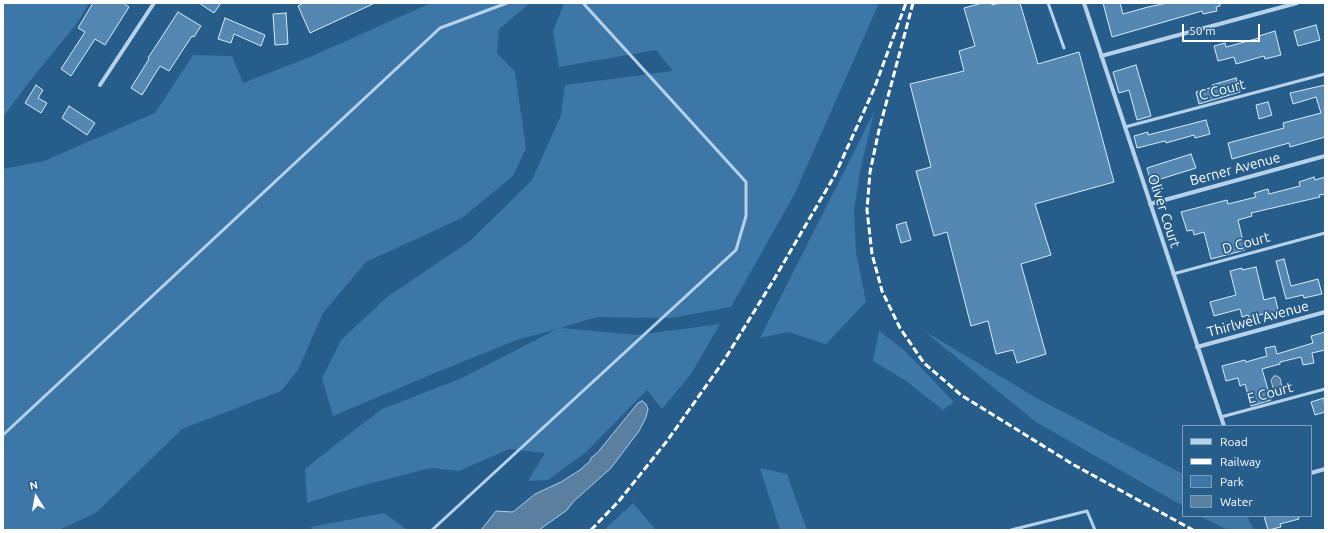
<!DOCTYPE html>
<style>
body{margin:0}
#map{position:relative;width:1328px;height:533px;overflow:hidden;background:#275d8b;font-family:Ubuntu,sans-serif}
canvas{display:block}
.frame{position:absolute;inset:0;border:4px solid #fff;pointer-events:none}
.legend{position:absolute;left:1182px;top:425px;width:130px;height:92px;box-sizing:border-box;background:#275d8b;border:1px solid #7d9eb9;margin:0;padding:5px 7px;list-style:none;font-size:12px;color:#fff}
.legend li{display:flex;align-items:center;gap:8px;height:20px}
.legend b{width:20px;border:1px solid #7d9eb9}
.north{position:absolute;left:16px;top:477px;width:40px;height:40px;-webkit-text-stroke:3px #275d8b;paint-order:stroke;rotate:349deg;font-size:11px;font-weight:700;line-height:16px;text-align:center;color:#fff}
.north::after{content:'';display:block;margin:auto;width:14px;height:18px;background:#fff;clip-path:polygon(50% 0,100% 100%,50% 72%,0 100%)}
.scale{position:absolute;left:1182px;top:24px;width:78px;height:18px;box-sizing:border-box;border:2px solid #fff;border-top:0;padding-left:5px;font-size:12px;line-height:14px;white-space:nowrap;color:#fff;-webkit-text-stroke:3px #275d8b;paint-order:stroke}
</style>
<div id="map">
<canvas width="1328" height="533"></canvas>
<div class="frame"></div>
<ul class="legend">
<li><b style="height:5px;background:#b5d2ea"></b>Road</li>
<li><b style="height:5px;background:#fff"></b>Railway</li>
<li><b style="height:11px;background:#3c77a7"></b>Park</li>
<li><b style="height:11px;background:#5b7f9e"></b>Water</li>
</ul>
<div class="north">N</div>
<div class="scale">50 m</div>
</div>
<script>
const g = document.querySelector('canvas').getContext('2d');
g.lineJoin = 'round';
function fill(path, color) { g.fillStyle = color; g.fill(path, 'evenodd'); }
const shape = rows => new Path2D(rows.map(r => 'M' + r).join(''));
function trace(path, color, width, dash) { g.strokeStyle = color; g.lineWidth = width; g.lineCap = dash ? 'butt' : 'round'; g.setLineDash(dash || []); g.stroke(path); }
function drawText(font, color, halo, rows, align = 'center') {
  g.font = font + ' Ubuntu,sans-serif'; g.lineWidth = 3.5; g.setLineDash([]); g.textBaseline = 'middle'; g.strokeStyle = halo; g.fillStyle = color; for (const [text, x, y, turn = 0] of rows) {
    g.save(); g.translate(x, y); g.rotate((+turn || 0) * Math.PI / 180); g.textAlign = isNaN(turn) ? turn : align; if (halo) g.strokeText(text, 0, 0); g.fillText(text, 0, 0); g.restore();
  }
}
const green = shape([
 [3,3,89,3,78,22,29,82,3,117],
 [431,3,530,3,499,29,497,53,515,72,526,148,513,176,462,218,366,262,323,313,298,370,281,391,182,429,96,513,59,530,3,530,3,169,44,161,155,113,193,55,232,56,243,83,310,57],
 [564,3,879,3,795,193,731,307,671,318,597,317,561,328,637,335,720,324,691,374,662,409,647,390,585,453,548,480,528,481,545,453,509,449,459,471,431,468,364,485,307,503,305,469,344,438,382,409,462,378,557,329,517,340,435,373,333,416,322,378,341,340,387,297,470,241,532,180,561,115,565,85,673,71,656,50,559,67,553,31],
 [874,112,861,167,854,210,856,252,866,302,826,344,788,332,760,338],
 [879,331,904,350,954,402,943,410,906,381,873,361],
 [924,331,1040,400,1183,474,1183,506,1036,422],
 [760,468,787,474,807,530,780,530],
 [633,503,656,530,604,530],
 [384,513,407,530,313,530,311,527],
 [1200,516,1247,516,1254,530,1228,530]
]);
const water = shape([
 [1274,376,1277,376,1280,378,1282,387,1280,391,1276,391,1273,388,1271,380,1274,376],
 [642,401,646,404,648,409,646,417,639,431,611,468,573,502,567,510,539,530,481,530,496,511,513,512,535,494,561,482,580,470,590,461,591,458,598,452,638,403,642,401]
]);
const building = shape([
 [93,3,123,3,129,7,105,45,95,39,71,76,61,69,85,32,78,28,93,3],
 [199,3,221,3,214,13,199,3],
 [303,3,375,3,310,33,298,6,303,3],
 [982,3,992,3,992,5,1000,3,1020,3,1038,64,1079,52,1114,182,1035,204,1051,255,1021,264,1046,354,1017,363,1013,350,996,354,988,321,971,326,947,232,934,236,916,171,931,167,910,84,964,71,959,51,975,46,964,8,982,3],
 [1103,3,1120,3,1123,14,1148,7,1167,3,1220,3,1220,6,1216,7,1217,11,1203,14,1202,11,1112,37,1103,3],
 [178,12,201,26,194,37,192,36,169,71,160,66,142,95,131,88,149,59,148,58,178,12],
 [286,13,288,44,275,45,273,14,286,13],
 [225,18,265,35,261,46,234,34,231,43,218,39,225,18],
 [1316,25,1320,40,1298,46,1294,31,1316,25],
 [1275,31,1281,55,1265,59,1264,56,1236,64,1234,57,1218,61,1214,46,1225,43,1226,47,1259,38,1259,36,1275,31],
 [1136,65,1151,116,1137,120,1129,90,1119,93,1113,72,1136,65],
 [1236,78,1240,92,1199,104,1196,92,1213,87,1212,85,1236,78],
 [36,85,43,90,38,98,47,103,41,113,25,103,36,85],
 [1325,85,1325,137,1290,147,1289,143,1232,159,1228,143,1284,128,1283,123,1321,113,1316,97,1293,104,1290,93,1325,85],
 [1268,102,1272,115,1259,119,1256,105,1268,102],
 [69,106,95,123,87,135,62,118,69,106],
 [1206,120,1210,134,1195,138,1194,135,1166,143,1165,141,1137,148,1134,136,1148,132,1148,135,1206,120],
 [1191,154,1196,168,1151,182,1147,168,1191,154],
 [1314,177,1315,180,1325,177,1325,194,1319,195,1320,197,1251,213,1252,216,1238,220,1245,250,1211,259,1204,232,1194,235,1193,230,1187,231,1181,212,1227,200,1228,204,1256,197,1254,193,1268,189,1269,194,1300,186,1299,182,1314,177],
 [906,222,911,240,901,243,896,225,906,222],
 [1284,259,1291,286,1318,279,1322,294,1304,298,1303,295,1286,299,1276,261,1284,259],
 [1256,267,1264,300,1275,297,1278,310,1249,318,1248,315,1242,317,1240,309,1214,316,1210,302,1236,295,1230,271,1242,268,1242,270,1256,267],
 [1325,332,1325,350,1312,353,1314,363,1303,365,1301,357,1280,362,1280,364,1262,369,1271,400,1251,406,1245,384,1240,386,1238,378,1226,381,1222,366,1245,360,1246,362,1267,356,1265,348,1275,346,1277,354,1313,343,1311,336,1325,332],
 [1324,398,1325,412,1315,415,1311,402,1324,398],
 [1264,516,1298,516,1299,519,1280,524,1281,527,1268,530,1264,516]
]);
const service = shape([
 [1048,3,1064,48],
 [1125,127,1325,74],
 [1173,274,1325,233],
 [1221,417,1325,389],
 [3,435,440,28,507,3],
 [432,530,736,250,746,216,746,182,583,3],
 [1011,530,1087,511,1095,530]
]);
const minor = shape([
 [1084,3,1224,426],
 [1101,56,1297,3],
 [100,85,154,3],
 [1150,204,1325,156],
 [1197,347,1325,312],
 [1311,473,1325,469]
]);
const rail = shape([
 [913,3,879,130,870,172,867,210,872,254,882,291,900,328,924,363,961,395,1074,465,1193,530],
 [591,530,619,501,667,441,723,362,773,281,835,175,874,89,906,3]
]);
const streetNames = [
 ["C Court",1222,90,-15],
 ["Berner Avenue",1235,169,-15],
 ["Oliver Court",1164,211,72],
 ["D Court",1246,243,-15],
 ["Thirlwell Avenue",1258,319,-15],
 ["E Court",1270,393,-15]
];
fill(green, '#3c77a7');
fill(water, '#5b7f9e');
trace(water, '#aaceea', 1);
fill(building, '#5488b3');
trace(building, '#d9eaf7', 1);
trace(service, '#b5d2ea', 3);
trace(minor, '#b5d2ea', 4);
trace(rail, '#fff', 3, [7, 3]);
drawText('14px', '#fff', '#275d8b', streetNames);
</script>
